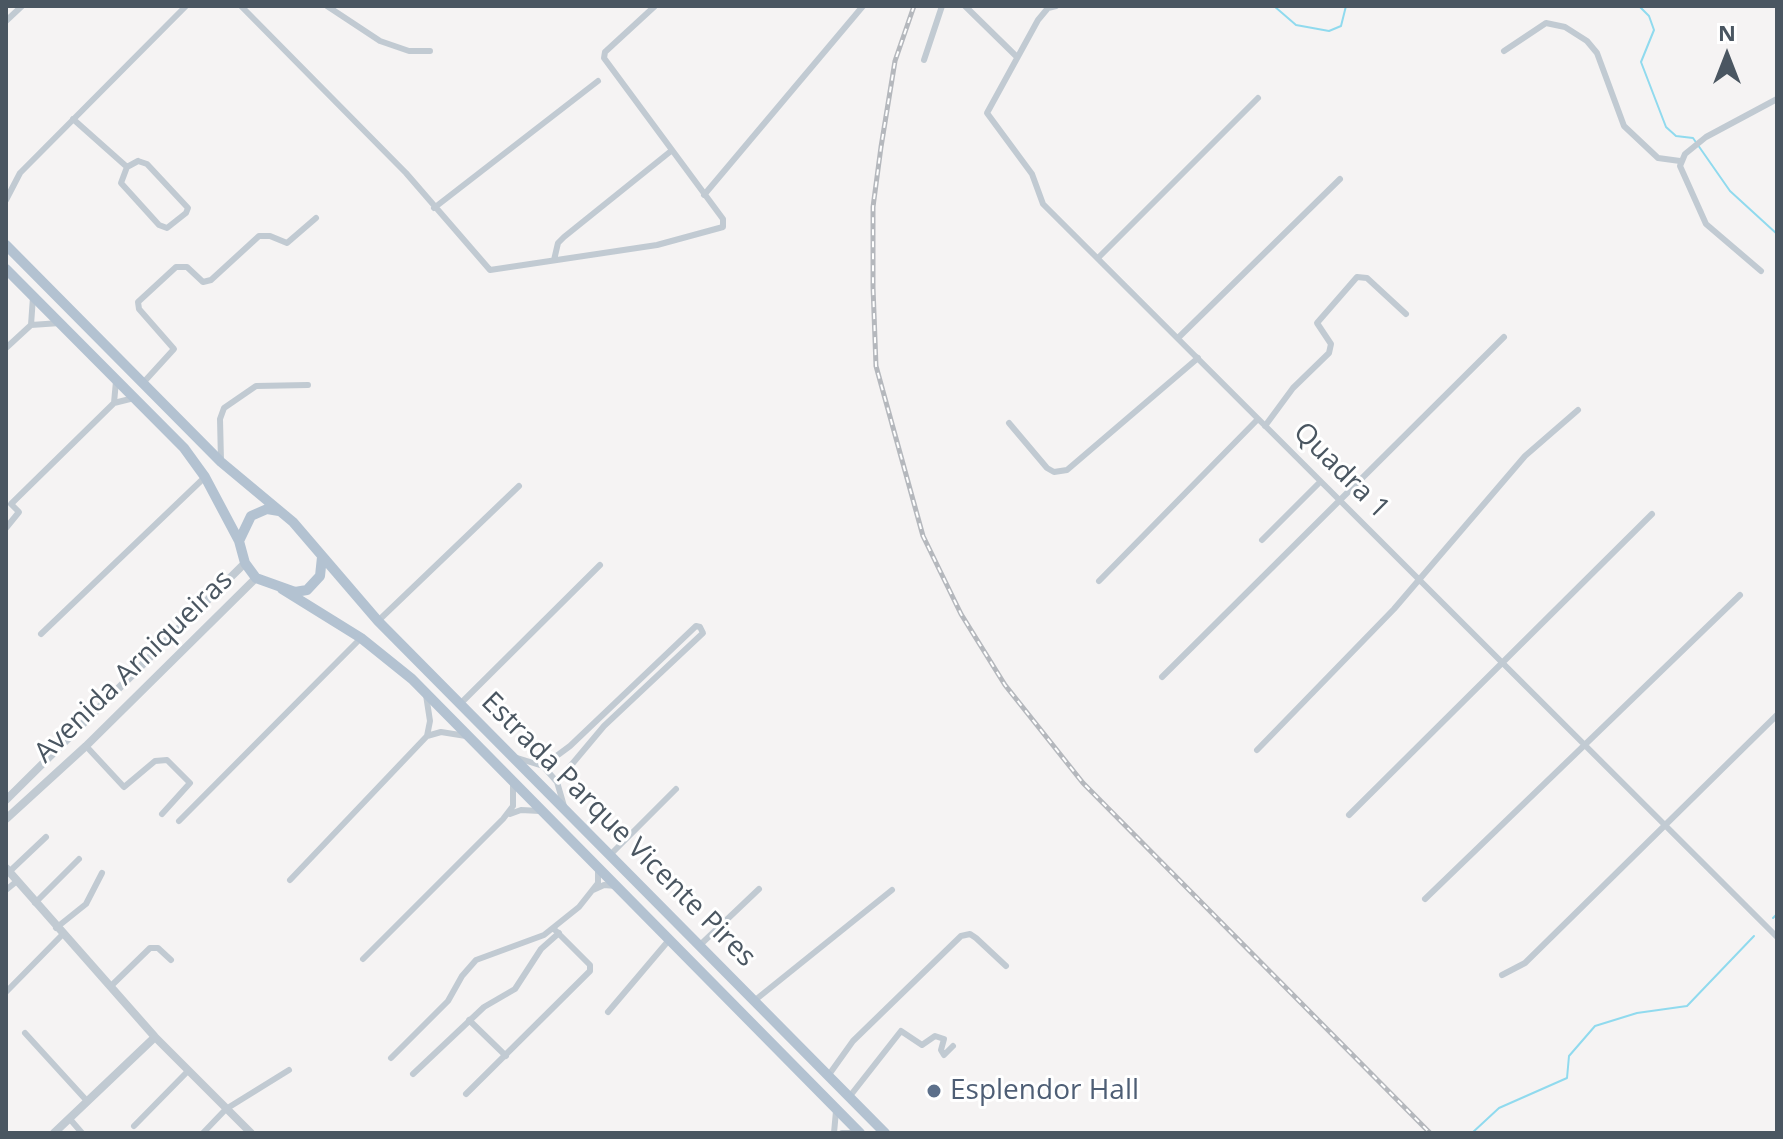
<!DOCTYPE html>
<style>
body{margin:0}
#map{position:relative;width:1783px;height:1139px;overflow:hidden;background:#f5f3f3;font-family:"Open Sans",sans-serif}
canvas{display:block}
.frame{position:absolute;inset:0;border:8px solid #4a5661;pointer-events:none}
.north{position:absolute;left:1687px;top:16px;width:80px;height:80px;-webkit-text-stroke:6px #fff;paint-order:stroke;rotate:0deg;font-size:22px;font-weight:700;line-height:32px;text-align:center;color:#4a5661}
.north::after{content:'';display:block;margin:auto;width:28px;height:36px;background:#4a5661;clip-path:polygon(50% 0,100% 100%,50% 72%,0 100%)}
</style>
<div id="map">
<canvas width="1783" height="1139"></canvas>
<div class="frame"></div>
<div class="north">N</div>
</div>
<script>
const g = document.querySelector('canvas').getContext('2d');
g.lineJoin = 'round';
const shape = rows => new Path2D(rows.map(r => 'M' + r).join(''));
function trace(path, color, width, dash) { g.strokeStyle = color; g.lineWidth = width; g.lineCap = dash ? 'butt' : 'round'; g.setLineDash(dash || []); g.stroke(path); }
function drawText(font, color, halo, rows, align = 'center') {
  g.font = font + ' "Open Sans",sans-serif'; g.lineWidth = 6; g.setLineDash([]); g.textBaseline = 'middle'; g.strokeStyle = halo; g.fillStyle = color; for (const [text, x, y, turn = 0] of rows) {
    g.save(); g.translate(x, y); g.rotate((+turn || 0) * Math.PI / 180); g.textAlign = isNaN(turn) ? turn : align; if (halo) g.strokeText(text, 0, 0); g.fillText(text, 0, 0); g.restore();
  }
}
const stream = shape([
 [1274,6,1296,25,1329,31,1341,26,1346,6],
 [1639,6,1649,16,1654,30,1641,62,1666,127,1676,136,1693,138,1730,191,1777,234],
 [1773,918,1777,914],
 [1472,1133,1499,1108,1567,1078,1569,1056,1595,1026,1637,1013,1687,1006,1754,936]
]);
const minor = shape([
 [241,6,406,173,490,270,657,245,723,227,723,219,604,58,605,52,655,6],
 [327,6,380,41,409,51,430,51],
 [965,6,1017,57],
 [1056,6,1048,8,1038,20,987,113,1032,174,1043,204,1777,937],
 [6,21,22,6],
 [1504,51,1546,23,1565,27,1587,41,1597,53,1624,126,1658,158,1680,161],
 [924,60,942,6],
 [73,119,127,167],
 [138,161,147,164,188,208,186,213,167,228,159,225,121,183,127,167,138,161],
 [704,195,863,6],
 [6,200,20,173,186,6],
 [434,208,598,81],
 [1098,258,1258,98],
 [554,260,558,243,564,237,671,151],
 [1761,271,1706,224,1680,166,1685,154,1706,137,1777,99],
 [31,325,60,323],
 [1178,338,1340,179],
 [6,348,31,325,33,297],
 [143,383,174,349,139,309,138,302,176,267,187,267,203,282,211,280,259,236,270,236,287,243,316,218],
 [114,403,116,381],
 [1009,423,1047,468,1054,472,1067,470,1198,358],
 [1265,426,1293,388,1329,353,1331,344,1317,323,1357,277,1367,278,1406,314],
 [221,461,220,419,224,408,256,386,308,385],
 [6,528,19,512,11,504,114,403,134,398],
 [1262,540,1320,482],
 [1099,581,1258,419],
 [378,621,519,486],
 [41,634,205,477],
 [1162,677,1504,337],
 [460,704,600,565],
 [427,736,441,732,466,736],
 [86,746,124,787,155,761,167,760,190,783,162,814],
 [1257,750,1394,609,1525,456,1578,410],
 [514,757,543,766,557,782,564,806],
 [543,766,570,746,696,626,700,627,703,633,604,726,557,782],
 [510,814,521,810,540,811],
 [1349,815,1652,514],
 [179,821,361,638],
 [610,855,676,789],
 [9,872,46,837],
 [290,880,427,736,430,721,426,695],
 [6,890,17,881],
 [593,890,604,885,616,886],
 [1425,899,1740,595],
 [35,903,79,859],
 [56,928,86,904,102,873],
 [699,946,759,889],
 [363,959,503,819,513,806,513,783],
 [1502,975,1525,963,1777,715],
 [110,987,150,948,158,948,171,960],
 [6,992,62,935],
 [754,1001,892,890],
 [608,1012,669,940],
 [469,1020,506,1056],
 [25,1033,87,1101],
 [391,1058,448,1001,462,976,476,960,544,935,579,907,598,883,598,869],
 [413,1074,484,1007,515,989,541,949,559,933],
 [828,1076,853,1041,961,936,970,934,976,938,1006,966],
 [466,1094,590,971,590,965,554,929],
 [850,1096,901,1031,922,1045,935,1036,944,1039,941,1050,944,1055,953,1046],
 [69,1118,82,1133],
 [134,1126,188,1071],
 [203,1133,226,1109,289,1070],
 [834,1133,836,1111],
 [842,1133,853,1133]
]);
const tertiary = shape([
 [6,800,245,563],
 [6,819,86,746,256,578],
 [6,868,155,1037,251,1133],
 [54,1133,155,1037]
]);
const primary = shape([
 [6,245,221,462,293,522,378,621,885,1133],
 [6,269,184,448,205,477,239,541,245,563,256,578,295,592,307,590,320,576,322,557],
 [239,541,251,516,267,509,279,511],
 [282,589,361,638,412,679,860,1133]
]);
const rail = shape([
 [914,6,895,61,881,147,873,207,873,287,876,366,923,536,961,614,1005,685,1083,783,1430,1133]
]);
const markers = [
 [934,1091,8,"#5c6f8a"]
];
const streetNames = [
 ["Quadra 1",1341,471,45],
 ["Avenida Arniqueiras",134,667,-44],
 ["Estrada Parque Vicente Pires",618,830,45]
];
const serviceNames = [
 ["Esplendor Hall",950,1091]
];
trace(stream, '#90daee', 2);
trace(minor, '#c1cad2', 6);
trace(tertiary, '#c1cad2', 8);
trace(primary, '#b3c2d1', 10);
trace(rail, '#b5b8bd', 5);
trace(rail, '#fff', 2, [6]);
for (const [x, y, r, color] of markers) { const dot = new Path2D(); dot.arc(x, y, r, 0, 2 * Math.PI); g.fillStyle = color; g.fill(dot); trace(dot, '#fff', 3); }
drawText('28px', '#4a5661', '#fff', streetNames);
drawText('28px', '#4e5e75', '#fff', serviceNames, 'left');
</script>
